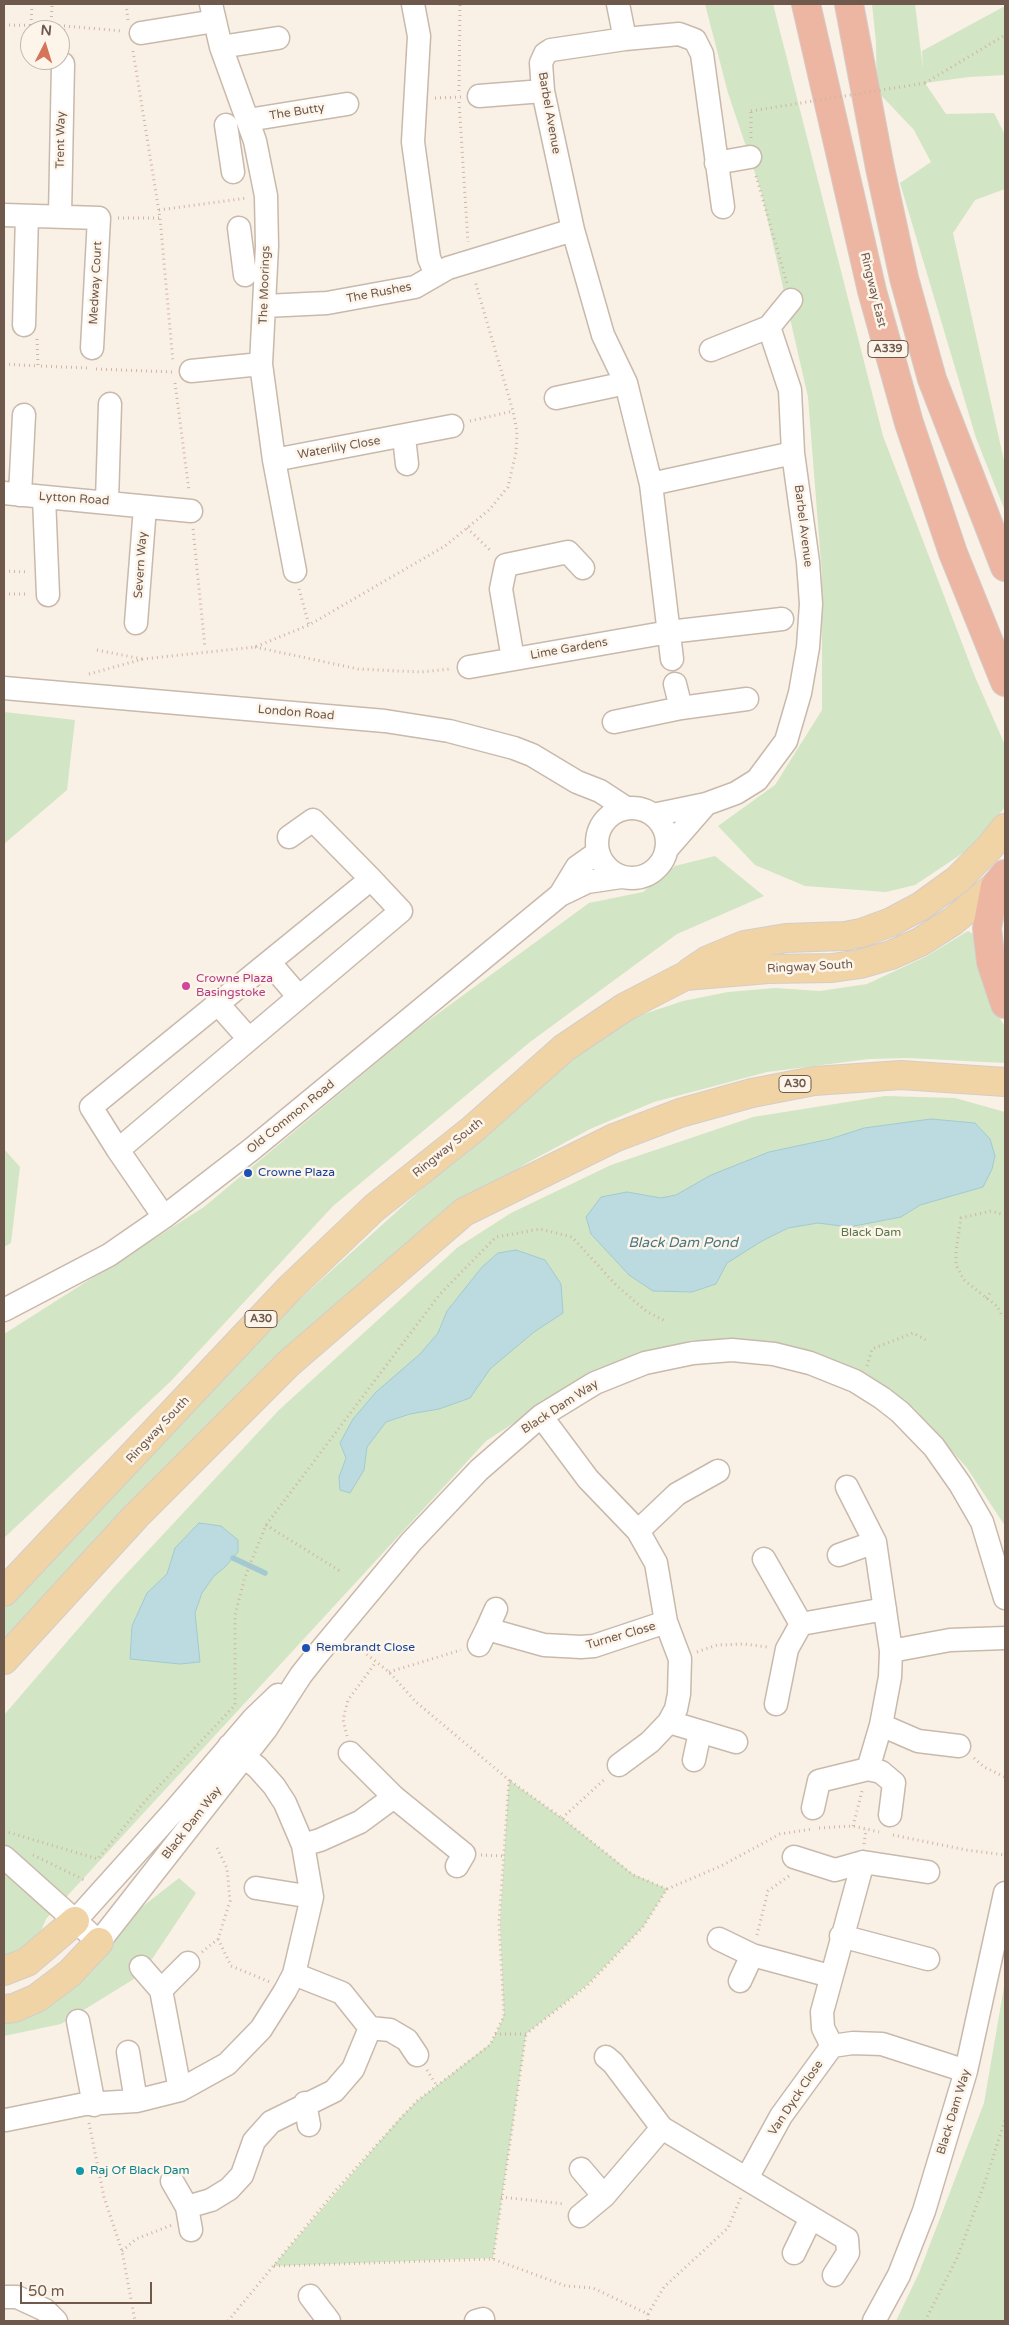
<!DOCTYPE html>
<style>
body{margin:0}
#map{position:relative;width:1009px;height:2325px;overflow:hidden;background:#f9f1e5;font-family:"Varela Round",sans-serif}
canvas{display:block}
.frame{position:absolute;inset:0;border:5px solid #6f594d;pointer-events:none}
.north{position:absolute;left:20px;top:20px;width:50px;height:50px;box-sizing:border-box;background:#fdf5ea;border:1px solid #c4b7ab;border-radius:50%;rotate:5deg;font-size:14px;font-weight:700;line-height:20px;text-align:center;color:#6f594d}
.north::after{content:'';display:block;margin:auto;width:18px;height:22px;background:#d57458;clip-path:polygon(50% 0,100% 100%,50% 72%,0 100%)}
.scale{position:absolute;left:20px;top:2282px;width:132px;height:22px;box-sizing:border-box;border:2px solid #6f594d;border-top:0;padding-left:6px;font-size:15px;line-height:18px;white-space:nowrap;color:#6f594d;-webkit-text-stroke:4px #fdf5ea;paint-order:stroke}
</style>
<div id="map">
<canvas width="1009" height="2325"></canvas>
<div class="frame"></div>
<div class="north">N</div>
<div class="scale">50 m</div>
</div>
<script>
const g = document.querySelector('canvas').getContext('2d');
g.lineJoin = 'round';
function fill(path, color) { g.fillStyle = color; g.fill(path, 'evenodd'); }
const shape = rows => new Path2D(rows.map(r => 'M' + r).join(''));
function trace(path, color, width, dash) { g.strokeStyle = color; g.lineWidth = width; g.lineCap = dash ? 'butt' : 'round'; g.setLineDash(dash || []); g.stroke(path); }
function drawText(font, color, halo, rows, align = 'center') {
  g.font = font + ' "Varela Round",sans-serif'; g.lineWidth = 5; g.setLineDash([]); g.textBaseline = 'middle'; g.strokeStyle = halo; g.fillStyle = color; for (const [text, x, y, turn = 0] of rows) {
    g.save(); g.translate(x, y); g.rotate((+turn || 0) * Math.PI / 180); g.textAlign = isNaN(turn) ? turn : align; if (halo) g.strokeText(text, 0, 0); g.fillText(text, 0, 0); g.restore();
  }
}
const green = shape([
 [705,4,773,4,883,436,975,677,1005,745,1005,807,975,845,915,885,886,892,805,886,755,865,718,826,775,785,822,710,822,575,808,397,761,191,728,93],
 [872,4,915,4,923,69,922,51,1005,6,1005,75,969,77,925,83,946,114,994,113,1005,135,1005,189,975,200,953,233,1005,465,1005,511,976,438,900,183,931,162,914,130,877,91,876,42],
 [4,712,75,720,67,790,4,844],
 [715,856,764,896,677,934,530,1042,333,1206,171,1381,4,1538,4,1334,204,1207,417,1029,589,903,643,892,675,866],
 [968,931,973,934,980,970,988,997,1005,1027,1005,1063,908,1058,869,1059,767,1072,654,1102,590,1129,527,1163,452,1213,4,1647,4,1608,290,1308,537,1085,632,1018,683,1001,728,992,775,988,820,991,867,984,927,956],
 [885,1096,955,1098,1005,1112,1005,1526,967,1468,914,1408,848,1367,779,1346,692,1340,591,1373,486,1441,46,1919,39,1936,22,1950,4,1958,4,1715,115,1586,279,1410,458,1247,511,1213,611,1165,753,1117],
 [4,1149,20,1167,11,1243,4,1247],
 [509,1780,562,1818,633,1874,667,1889,643,1927,587,1985,526,2034,493,2258,273,2266,399,2119,417,2101,490,2044,496,2034,504,2015,500,1922],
 [179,1878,196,1893,142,1974,61,2024,4,2036,4,2015],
 [1005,1981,1005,2321,896,2321,919,2273,984,2103]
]);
const water = shape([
 [931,1119,975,1123,990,1139,995,1156,992,1169,983,1187,920,1205,901,1217,849,1227,818,1223,788,1228,762,1241,727,1263,716,1284,692,1292,653,1291,629,1275,591,1234,586,1217,601,1197,627,1192,661,1198,676,1195,711,1175,769,1152,830,1139,864,1128,931,1119],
 [516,1250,545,1260,561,1284,563,1313,534,1332,490,1369,470,1398,439,1409,410,1414,386,1422,367,1447,364,1470,350,1493,340,1490,339,1477,346,1458,340,1443,353,1419,376,1392,420,1354,438,1333,447,1311,482,1267,498,1253,516,1250],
 [199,1523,221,1526,238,1540,238,1552,225,1567,214,1576,202,1593,195,1613,200,1662,180,1664,130,1659,132,1626,147,1593,167,1574,175,1548,199,1523]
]);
const stream = shape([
 [233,1558,265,1573]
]);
const path = shape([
 [126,4,128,20],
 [4,25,64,26,123,31],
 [31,25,32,4],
 [51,27,52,4],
 [63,45,64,26],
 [133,51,160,218,173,362],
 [925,83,1005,35],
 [459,91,460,4],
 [435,98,461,97],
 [459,102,468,242],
 [751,138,751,111],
 [756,176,787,283],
 [159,210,247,198],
 [118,218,160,218],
 [37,339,38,366,88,368],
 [4,364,38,366],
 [96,369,173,372],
 [175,383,189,491],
 [470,421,513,411],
 [467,528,492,552],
 [193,529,205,648],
 [4,571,28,572],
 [299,589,309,625],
 [4,594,28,594],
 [255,647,358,669,421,672,451,669],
 [97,650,142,659],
 [89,674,143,659,255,647,309,625,445,546,489,510,508,487,516,452,517,432,513,411,475,281],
 [986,1298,990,1293],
 [1001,1314,998,1307,964,1280,956,1265,956,1251,961,1218,991,1211,1005,1215],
 [867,1366,872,1349,913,1333,926,1340],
 [266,1525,340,1571],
 [697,1652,717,1645,744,1644,767,1647],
 [389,1672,461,1650],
 [347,1736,343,1720,348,1700,376,1662],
 [974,1758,984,1767,1005,1777],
 [562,1818,606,1778],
 [853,1826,862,1791],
 [819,1828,853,1826,879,1832],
 [4,1831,98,1859,146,1800,235,1705,235,1615,245,1577,266,1525,440,1294,496,1237,540,1229,572,1237,617,1286,646,1311,665,1321],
 [893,1835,966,1850,1005,1855],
 [864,1844,866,1829],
 [33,1855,86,1881],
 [481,1855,503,1856],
 [667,1889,721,1866,780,1834,813,1829],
 [757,1935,768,1891,789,1876],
 [218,1939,231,1966,270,1982],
 [202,1952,218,1939,230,1901,227,1868,217,1848],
 [495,2034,526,2034,587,1986,643,1927,667,1889,633,1875,562,1818,509,1780],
 [427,2070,437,2086],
 [89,2123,104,2197,122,2251,135,2321],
 [501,2197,565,2204],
 [122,2251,136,2239,172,2225],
 [493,2259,526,2034],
 [274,2266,493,2259,566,2286,593,2288,648,2314,648,2321],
 [648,2314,664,2287,728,2228,741,2197],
 [228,2321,336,2190,400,2119,417,2101,490,2045,504,2016,499,1922,509,1780,416,1702,389,1672,355,1645],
 [925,2321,958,2256,986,2179,1005,2120]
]);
const minor = shape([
 [211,4,221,47,255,141,266,196,267,246,261,364,274,460,295,571],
 [413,4,419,36,413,142,429,258,436,275],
 [618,4,625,39],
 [141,33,215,21],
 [221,47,278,38],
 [479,96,543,91],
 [248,120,347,104],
 [226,125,233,172],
 [716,163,750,157],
 [4,215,99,218,92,348],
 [60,215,63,64],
 [239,228,245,275],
 [265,306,327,303,415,287,448,268,573,230],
 [24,325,27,216],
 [711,350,769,327,791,300],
 [191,371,261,364],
 [556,398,626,383],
 [404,437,407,464],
 [274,460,452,426],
 [651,484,793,453],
 [4,493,191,511],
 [20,495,24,415],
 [44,497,48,595],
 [107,501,110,404],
 [136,623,145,507],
 [513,659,501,589,506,565,568,552,583,568],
 [672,659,651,484,626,383,603,335,573,230,543,91,541,63,545,54,551,50,625,39,679,34,695,40,702,54,723,207],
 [469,667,669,632,782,619],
 [675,684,681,708],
 [4,688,385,721,449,731,514,748,532,755,577,782,600,791,626,808],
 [614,722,681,708,747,699],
 '597 843a35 35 0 1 1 70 0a35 35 0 1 1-70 0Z',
 [653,815,706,804,736,793,757,780,786,741,800,693,808,647,811,604,808,562,793,453,790,390,769,327],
 [289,837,313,820,371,879],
 [666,850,706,804],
 [560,895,577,867,597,853],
 [269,962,299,997],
 [218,1004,249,1039],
 [118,1150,91,1107,371,879,401,911,118,1150,164,1217],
 [4,1310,109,1255,164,1217,252,1149,560,895,587,882,621,877],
 [541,1416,588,1479,638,1531,656,1563,666,1622,680,1659,679,1694,676,1709,669,1722,650,1742,619,1765],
 [847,1487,875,1542,891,1651,890,1677,881,1725,868,1769],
 [638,1531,677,1494,718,1471],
 [839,1555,875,1542],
 [764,1559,801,1624],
 [801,1624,885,1609],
 [487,1629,496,1609],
 [479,1645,487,1629,544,1645,581,1647,594,1646,666,1622],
 [891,1651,950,1640,1005,1638],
 [776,1704,787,1649,801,1624],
 [669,1722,736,1742],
 [881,1725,918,1741,959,1746],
 [350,1753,394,1797,464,1854,457,1866],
 [694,1760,700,1732],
 [813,1808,819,1781,868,1769,881,1772,894,1783,890,1815],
 [303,1845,320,1840,360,1822,394,1797],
 [4,1857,99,1942,266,1729,301,1675,316,1656,411,1542,479,1470,541,1416,595,1383,645,1363,693,1353,732,1350,774,1354,810,1363,855,1381,882,1398,900,1412,934,1447,960,1484,982,1522,1005,1598],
 [794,1857,835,1870,863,1862,928,1872],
 [256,1888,312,1897],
 [75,1921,173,1812,254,1718,278,1695],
 [841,1936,928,1959],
 [719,1939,752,1955,830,1976],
 [141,1967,161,1990,180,2090],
 [740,1981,752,1955],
 [161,1990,188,1963],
 [78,2021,94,2105],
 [370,2028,390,2030,407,2040,417,2055],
 [832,2046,853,2043,882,2044,966,2071],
 [128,2052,136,2101],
 [606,2057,613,2063,662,2128,847,2239,848,2253,834,2275],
 [305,2103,309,2125],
 [6,2120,85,2104,136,2101,180,2090,227,2064,261,2029,285,1991,294,1974,312,1897,303,1845,285,1803,274,1786,257,1767,229,1746],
 [581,2169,604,2196],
 [747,2178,781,2116,832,2046,823,2028,822,2012,863,1862],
 [172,2181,187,2207,191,2230],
 [187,2207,211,2200,229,2189,242,2175,254,2141,271,2122,334,2091,353,2069,370,2028,342,1993,294,1974],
 [580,2216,604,2196,662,2128],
 [794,2253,811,2218],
 [310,2296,329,2321],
 [4,2297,17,2297,45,2310,56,2321],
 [476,2321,483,2319],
 [874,2321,899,2275,924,2211,966,2071,1005,1893]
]);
const major = shape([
 [690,972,708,960,744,945,786,938,845,936,861,933,891,922,921,906,957,880,990,847,1005,828],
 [4,1592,290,1288,374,1208,473,1129,564,1048,625,1007,685,976,768,969,832,968,860,964,891,955,920,942,953,921,995,886],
 [4,1660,136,1516,289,1363,464,1212,614,1138,680,1113,752,1093,814,1081,901,1075,1005,1082],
 [4,1971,27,1962,75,1921],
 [4,2009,14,2008,37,1998,70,1973,99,1942]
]);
const highway = shape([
 [806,4,872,291,909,423,953,553,1005,682],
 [849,4,880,168,904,278,932,379,1005,567],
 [1005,874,995,886,987,928,991,962,1005,1004]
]);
const pathBridge = shape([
 [751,111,925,83]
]);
const markers = [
 [186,986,5,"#d1479c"],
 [248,1173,5,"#1a4fb4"],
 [306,1648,5,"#1a4fb4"],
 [80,2171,5,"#0f9aa8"]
];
const shields = [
 [888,349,40],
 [795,1084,32],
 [261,1319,32]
];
const shieldNames = [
 ["A339",888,349],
 ["A30",795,1084],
 ["A30",261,1319]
];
const streetNames = [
 ["The Butty",297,112,-9],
 ["Barbel Avenue",549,113,80],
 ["Trent Way",61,140,-89],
 ["Medway Court",96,283,-87],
 ["The Moorings",265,285,-88],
 ["Ringway East",873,290,76],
 ["The Rushes",379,293,-11],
 ["Waterlily Close",339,448,-10],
 ["Lytton Road",74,499,4],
 ["Barbel Avenue",803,526,83],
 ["Severn Way",141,565,-86],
 ["Lime Gardens",569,649,-10],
 ["London Road",296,713,5],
 ["Ringway South",810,967,-3],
 ["Old Common Road",291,1117,-39],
 ["Ringway South",448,1148,-39],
 ["Black Dam Way",560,1407,-33],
 ["Ringway South",158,1430,-47],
 ["Turner Close",621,1636,-16],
 ["Black Dam Way",192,1823,-52],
 ["Van Dyck Close",796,2098,-56],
 ["Black Dam Way",954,2112,-73]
];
const hotelNames = [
 ["Crowne Plaza",196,979],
 ["Basingstoke",196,993]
];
const transitNames = [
 ["Crowne Plaza",258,1173],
 ["Rembrandt Close",316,1648]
];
const parkNames = [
 ["Black Dam",871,1233]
];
const cultureNames = [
 ["Raj Of Black Dam",90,2171]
];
const waterNames = [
 ["Black Dam Pond",683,1243]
];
fill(green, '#d2e5c5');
fill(water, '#bcdbe0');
trace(water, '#a3cad1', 1);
trace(stream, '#a3cad1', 5.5);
trace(minor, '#c9b9ac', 25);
trace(major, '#d4cdca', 30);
trace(highway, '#d4cdca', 30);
trace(path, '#d0b5a3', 3, [1, 4]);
trace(minor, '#fff', 22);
trace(major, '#f0d4a5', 28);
trace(highway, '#ecb6a3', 28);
trace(pathBridge, '#d0b5a3', 3, [1, 4]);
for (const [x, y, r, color] of markers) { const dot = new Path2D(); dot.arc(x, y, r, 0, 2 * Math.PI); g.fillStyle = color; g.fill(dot); trace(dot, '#fdf5ea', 2); }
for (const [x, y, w] of shields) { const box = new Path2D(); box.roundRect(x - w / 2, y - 8.5, w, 17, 4); g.fillStyle = '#fdf5ea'; g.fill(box); trace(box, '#6f594d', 1); }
drawText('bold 11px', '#6f594d', null, shieldNames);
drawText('12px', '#6f594d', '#fdf5ea', streetNames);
drawText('12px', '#b23c85', '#fdf5ea', hotelNames, 'left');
drawText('12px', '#164399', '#fdf5ea', transitNames, 'left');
drawText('12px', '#57794a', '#fdf5ea', parkNames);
drawText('12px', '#0d838f', '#fdf5ea', cultureNames, 'left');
drawText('italic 14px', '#4a7680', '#fdf5ea', waterNames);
</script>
